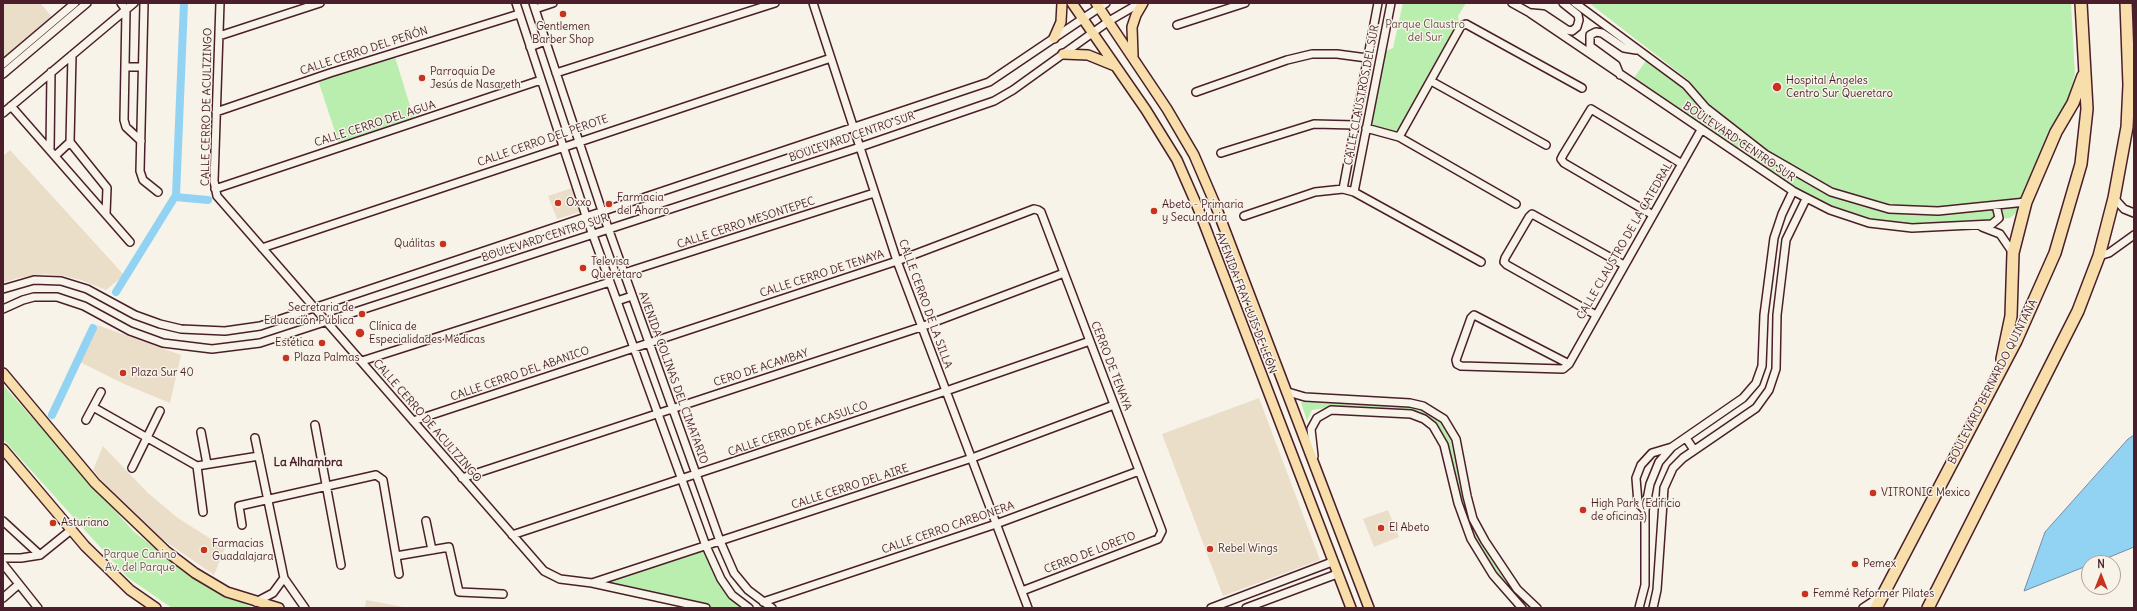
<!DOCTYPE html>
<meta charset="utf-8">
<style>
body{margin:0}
#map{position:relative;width:2137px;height:611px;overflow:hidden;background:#f7f3e8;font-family:Delius,sans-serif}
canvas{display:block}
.frame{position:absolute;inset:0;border:4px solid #4a1f2b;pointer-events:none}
.north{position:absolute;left:2081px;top:555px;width:40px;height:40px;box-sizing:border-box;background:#f7f3e8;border:1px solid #b29e9c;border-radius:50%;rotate:0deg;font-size:11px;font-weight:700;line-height:16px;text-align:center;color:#4a1f2b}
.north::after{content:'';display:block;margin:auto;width:14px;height:18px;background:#c8321e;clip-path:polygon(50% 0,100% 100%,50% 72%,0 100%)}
</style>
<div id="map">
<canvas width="2137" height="611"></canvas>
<div class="frame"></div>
<div class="north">N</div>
</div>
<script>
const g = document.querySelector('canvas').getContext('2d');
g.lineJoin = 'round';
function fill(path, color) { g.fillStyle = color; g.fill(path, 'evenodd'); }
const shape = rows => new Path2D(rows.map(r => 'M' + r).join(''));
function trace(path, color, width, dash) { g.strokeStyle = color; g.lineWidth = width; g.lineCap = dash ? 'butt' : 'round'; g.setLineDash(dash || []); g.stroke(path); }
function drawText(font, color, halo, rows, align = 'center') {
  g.font = font + ' Delius,sans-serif'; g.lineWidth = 3; g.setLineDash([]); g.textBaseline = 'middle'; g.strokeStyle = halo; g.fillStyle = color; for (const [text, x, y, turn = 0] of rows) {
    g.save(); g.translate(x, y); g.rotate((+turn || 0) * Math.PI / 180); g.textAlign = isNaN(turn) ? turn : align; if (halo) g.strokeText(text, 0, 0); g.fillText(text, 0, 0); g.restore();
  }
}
const built = shape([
 [3,3,40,3,53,18,3,60],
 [10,150,124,275,106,290,81,280,63,276,45,274,18,278,3,283,3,156],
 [572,188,580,212,557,219,548,196],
 [97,325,181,355,170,403,124,384,80,362],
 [1259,398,1320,560,1223,596,1162,434],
 [103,446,148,493,178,518,225,548,214,575,159,537,122,505,93,470],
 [1388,510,1399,537,1374,547,1363,519],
 [366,600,409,608,365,608]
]);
const green = shape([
 [1403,3,1466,3,1458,16,1460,26,1399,137,1366,128,1381,53,1393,48],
 [1589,3,2071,3,2075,74,2067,103,2025,186,2016,213,2010,218,1996,219,1996,222,1912,228,1869,223,1806,199,1631,82,1648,58,1686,85,1691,82],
 [398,52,395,57,415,122,340,147,317,77],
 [3,385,134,532,202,583,253,608,172,608,127,577,3,439],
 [1301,402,1408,403,1428,410,1443,423,1453,439,1463,496,1473,523,1495,564,1514,592,1530,608,1524,608,1512,595,1492,568,1468,526,1458,497,1445,444,1424,417,1333,407,1312,410,1307,421],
 [706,546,721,579,749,608,706,608,592,583]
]);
const water = shape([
 [2134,435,2134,547,2095,563,2089,563,2089,565,2024,591,2045,532,2128,439,2134,435]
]);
const canal = shape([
 [175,197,208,200],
 [116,292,176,195,184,3],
 [52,415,93,328]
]);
const minor = shape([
 [121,3,126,10,124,120,126,127,141,141],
 [144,3,140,171,143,180,158,192],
 [220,3,214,181,217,196,544,571,560,579,592,583,706,608],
 [516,3,586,216,706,546,721,579,732,595,749,608],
 [533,3,602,211,720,541,734,573,748,590,772,608],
 [813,3,897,261,1028,608],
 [1512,3,1530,13,1793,191,1830,210,1869,223,1912,228,1992,224,1999,218,1996,205],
 [1575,3,1686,85,1706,108,1765,154,1831,192,1889,209,1938,211,2026,202],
 [535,9,553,3],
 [1532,13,1543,14,1567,30,1572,31,1577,27,1579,20,1578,15,1563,3],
 [1177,25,1245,3],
 [219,36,320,3],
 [530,47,545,41],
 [3,64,75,3],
 [125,67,142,67],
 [556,73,775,3],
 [3,74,87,3],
 [1620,75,1616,65,1590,46,1590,35,1596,32,1602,33,1624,48,1636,50],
 [1431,81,1546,145],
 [1196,92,1287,60,1312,54,1337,54,1367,58],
 [11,106,130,242],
 [216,112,330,73,519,14],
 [3,113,134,3],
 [1366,128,1399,137,1516,204],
 [1399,137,1461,26,1466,24,1582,88],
 [70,142,107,188,106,214],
 [50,150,51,72],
 [1221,153,1314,124,1355,125],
 [55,156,70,142,72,55],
 [215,189,541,80],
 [1343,189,1378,3],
 [1354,192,1391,3],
 [2114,198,2124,209,2134,213],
 [1653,215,1564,163,1561,159,1563,155,1591,109,1682,164],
 [1244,216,1315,192,1343,189,1354,192,1481,262],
 [1982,227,2000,234,2013,253],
 [262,248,831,58],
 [2099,256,2109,253,2134,235],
 [624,273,874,193],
 [3,289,34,280,61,281,87,289,135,315,160,324,181,329,225,331,260,326,989,82,1106,3],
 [617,301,632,296],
 [3,309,23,300,34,297,57,297,84,306,130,331,163,343,212,349,260,343,860,147,994,101,1013,90,1109,21,1140,3],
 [1596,315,1507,265,1504,262,1505,258,1529,217,1532,214,1624,265],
 [362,361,610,282],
 [1569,364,1474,315,1471,318,1456,360,1457,364,1461,366,1563,369,1569,364,1701,130],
 [1288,392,1305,397,1410,403,1423,406,1444,419,1456,439,1467,496,1473,519,1485,541,1517,589,1537,608],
 [93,407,197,466,259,456],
 [86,420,101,392],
 [413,421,897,261,1034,209,1038,210,1041,212,1162,531,1158,539,1022,591],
 [315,425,341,565],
 [201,432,207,464],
 [255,438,284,578,305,608],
 [1686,438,1694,450],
 [1314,456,1311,429,1317,418,1331,410,1411,414,1424,419,1433,426,1444,445,1458,503,1471,539,1493,575,1522,608],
 [197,466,203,512],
 [132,468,160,411],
 [462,478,921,327,1064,273],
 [1645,510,1638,503,1636,478,1641,465,1652,453,1672,447],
 [3,521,40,555],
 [426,521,432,550],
 [242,525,239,506,376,475,383,480,399,574],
 [512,535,946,391,1090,341],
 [396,556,449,547,459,592,503,594],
 [3,558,21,558,40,555,71,530],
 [3,564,38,608],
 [592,583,972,458,1114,405],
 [3,598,19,584],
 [256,602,273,593,284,578],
 [763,602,996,524,1139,471],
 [1211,608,1332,562],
 [1246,608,1337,574],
 [1639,608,1645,585,1645,510,1650,484,1659,462,1672,447,1743,398,1756,383,1762,366,1764,315,1774,238,1782,214,1793,191],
 [1653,608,1657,590,1664,488,1673,468,1683,458,1756,408,1769,390,1776,369,1777,315,1786,240,1806,199],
 [1863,608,1881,596]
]);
const major = shape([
 [1072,3,1146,110,1177,160,1198,208,1351,608],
 [1096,3,1167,109,1194,155,1215,204,1369,608],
 [1054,38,1061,22,1062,3],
 [1063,54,1088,55,1115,66],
 [1133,56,1132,27,1136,15,1143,3],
 [3,373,95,483,166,551,195,573,227,592,279,608],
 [3,449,85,546,130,590,156,608]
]);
const highway = shape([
 [2002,359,2011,316,2013,253,2026,202,2056,132,2073,103,2083,76],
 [1876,608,2016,341,2055,253,2081,164,2087,109,2081,3],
 [1928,608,2078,311,2099,256,2114,198,2127,127,2129,85,2126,3]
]);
const markers = [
 [563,14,4,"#c8321e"],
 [422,78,4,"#c8321e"],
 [1777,87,5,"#c8321e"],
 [558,203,4,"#c8321e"],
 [609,204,4,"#c8321e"],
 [1154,211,4,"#c8321e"],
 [443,244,4,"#c8321e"],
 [583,268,4,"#c8321e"],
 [362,314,4,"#c8321e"],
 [360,333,5,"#c8321e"],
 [322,343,4,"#c8321e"],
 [286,358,4,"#c8321e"],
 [123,373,4,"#c8321e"],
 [1873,493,4,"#c8321e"],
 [1583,510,4,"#c8321e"],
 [53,523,4,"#c8321e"],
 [1381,528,4,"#c8321e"],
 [1210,549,4,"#c8321e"],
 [204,550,4,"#c8321e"],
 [1855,564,4,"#c8321e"],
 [1805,594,4,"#c8321e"]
];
const parkNames = [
 ["Parque Claustro",1425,25],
 ["del Sur",1425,38],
 ["Parque Canino",140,555],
 ["Av. del Parque",140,568]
];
const poiNames = [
 ["Gentlemen",563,27,"center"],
 ["Barber Shop",563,40,"center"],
 ["Parroquia De",430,72],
 ["Jesús de Nasareth",430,85],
 ["Hospital Ángeles",1786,81],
 ["Centro Sur Queretaro",1786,94],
 ["Farmacia",617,198],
 ["del Ahorro",617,211],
 ["Oxxo",566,203],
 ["Abeto - Primaria",1162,205],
 ["y Secundaria",1162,218],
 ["Quálitas",435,244,"right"],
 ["Televisa",591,262],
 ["Querétaro",591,275],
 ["Secretaria de",354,308,"right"],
 ["Educación Pública",354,321,"right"],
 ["Clínica de",369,327],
 ["Especialidades Médicas",369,340],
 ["Estética",314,343,"right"],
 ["Plaza Palmas",294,358],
 ["Plaza Sur 40",131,373],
 ["VITRONIC Mexico",1881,493],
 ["High Park (Edificio",1591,504],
 ["de oficinas)",1591,517],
 ["Asturiano",61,523],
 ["El Abeto",1389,528],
 ["Farmacias",212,544],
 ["Guadalajara",212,557],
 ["Rebel Wings",1218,549],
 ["Pemex",1863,564],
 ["Femmé Reformer Pilates",1813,594]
];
const streetNames = [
 ["CALLE CERRO DEL PEÑÓN",364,51,-18],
 ["CALLE CLAUSTROS DEL SUR",1362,95,-79],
 ["CALLE CERRO DE ACULTZINGO",207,107,-89],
 ["CALLE CERRO DEL AGUA",375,124,-18],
 ["BOULEVARD CENTRO SUR",852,137,-19],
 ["CALLE CERRO DEL PEROTE",543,141,-19],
 ["BOULEVARD CENTRO SUR",1739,142,34],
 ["CALLE CERRO MESONTEPEC",746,223,-18],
 ["BOULEVARD CENTRO SUR",545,238,-18],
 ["CALLE CLAUSTRO DE LA CATEDRAL",1625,241,-60],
 ["CALLE CERRO DE TENAYA",822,274,-18],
 ["AVENIDA FRAY LUIS DE LEÓN",1246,303,69],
 ["CALLE CERRO DE LA SILLA",925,304,70],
 ["CERRO DE TENAYA",1111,366,69],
 ["CERO DE ACAMBAY",761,368,-18],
 ["CALLE CERRO DEL ABANICO",520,374,-19],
 ["AVENIDA COLINAS DEL CIMATARIO",673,378,70],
 ["BOULEVARD BERNARDO QUINTANA",1993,382,-63],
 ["CALLE CERRO DE ACULTZINGO",427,421,49],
 ["CALLE CERRO DE ACASULCO",798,429,-19],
 ["CALLE CERRO DEL AIRE",850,487,-18],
 ["CALLE CERRO CARBONERA",948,528,-19],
 ["CERRO DE LORETO",1090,553,-21]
];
const neighbourhoodNames = [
 ["La Alhambra",308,463]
];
fill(built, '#ebdec9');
fill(green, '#baeeae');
fill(water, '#92d3f4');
trace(water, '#758ba4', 1);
trace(canal, '#92d3f4', 8);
trace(minor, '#4a1f2b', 10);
trace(major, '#4a1f2b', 12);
trace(highway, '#4a1f2b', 14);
trace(minor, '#f7f3e8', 7);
trace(major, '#f8deab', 9);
trace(highway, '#f8deab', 11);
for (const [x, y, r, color] of markers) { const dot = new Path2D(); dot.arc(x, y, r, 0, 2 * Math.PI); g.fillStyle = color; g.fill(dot); trace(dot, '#f7f3e8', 1.5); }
drawText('11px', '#66534c', '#f7f3e8', parkNames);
drawText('11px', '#4a1f2b', '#f7f3e8', poiNames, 'left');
drawText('11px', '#4a1f2b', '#f7f3e8', streetNames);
drawText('bold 12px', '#4a1f2b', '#f7f3e8', neighbourhoodNames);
</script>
